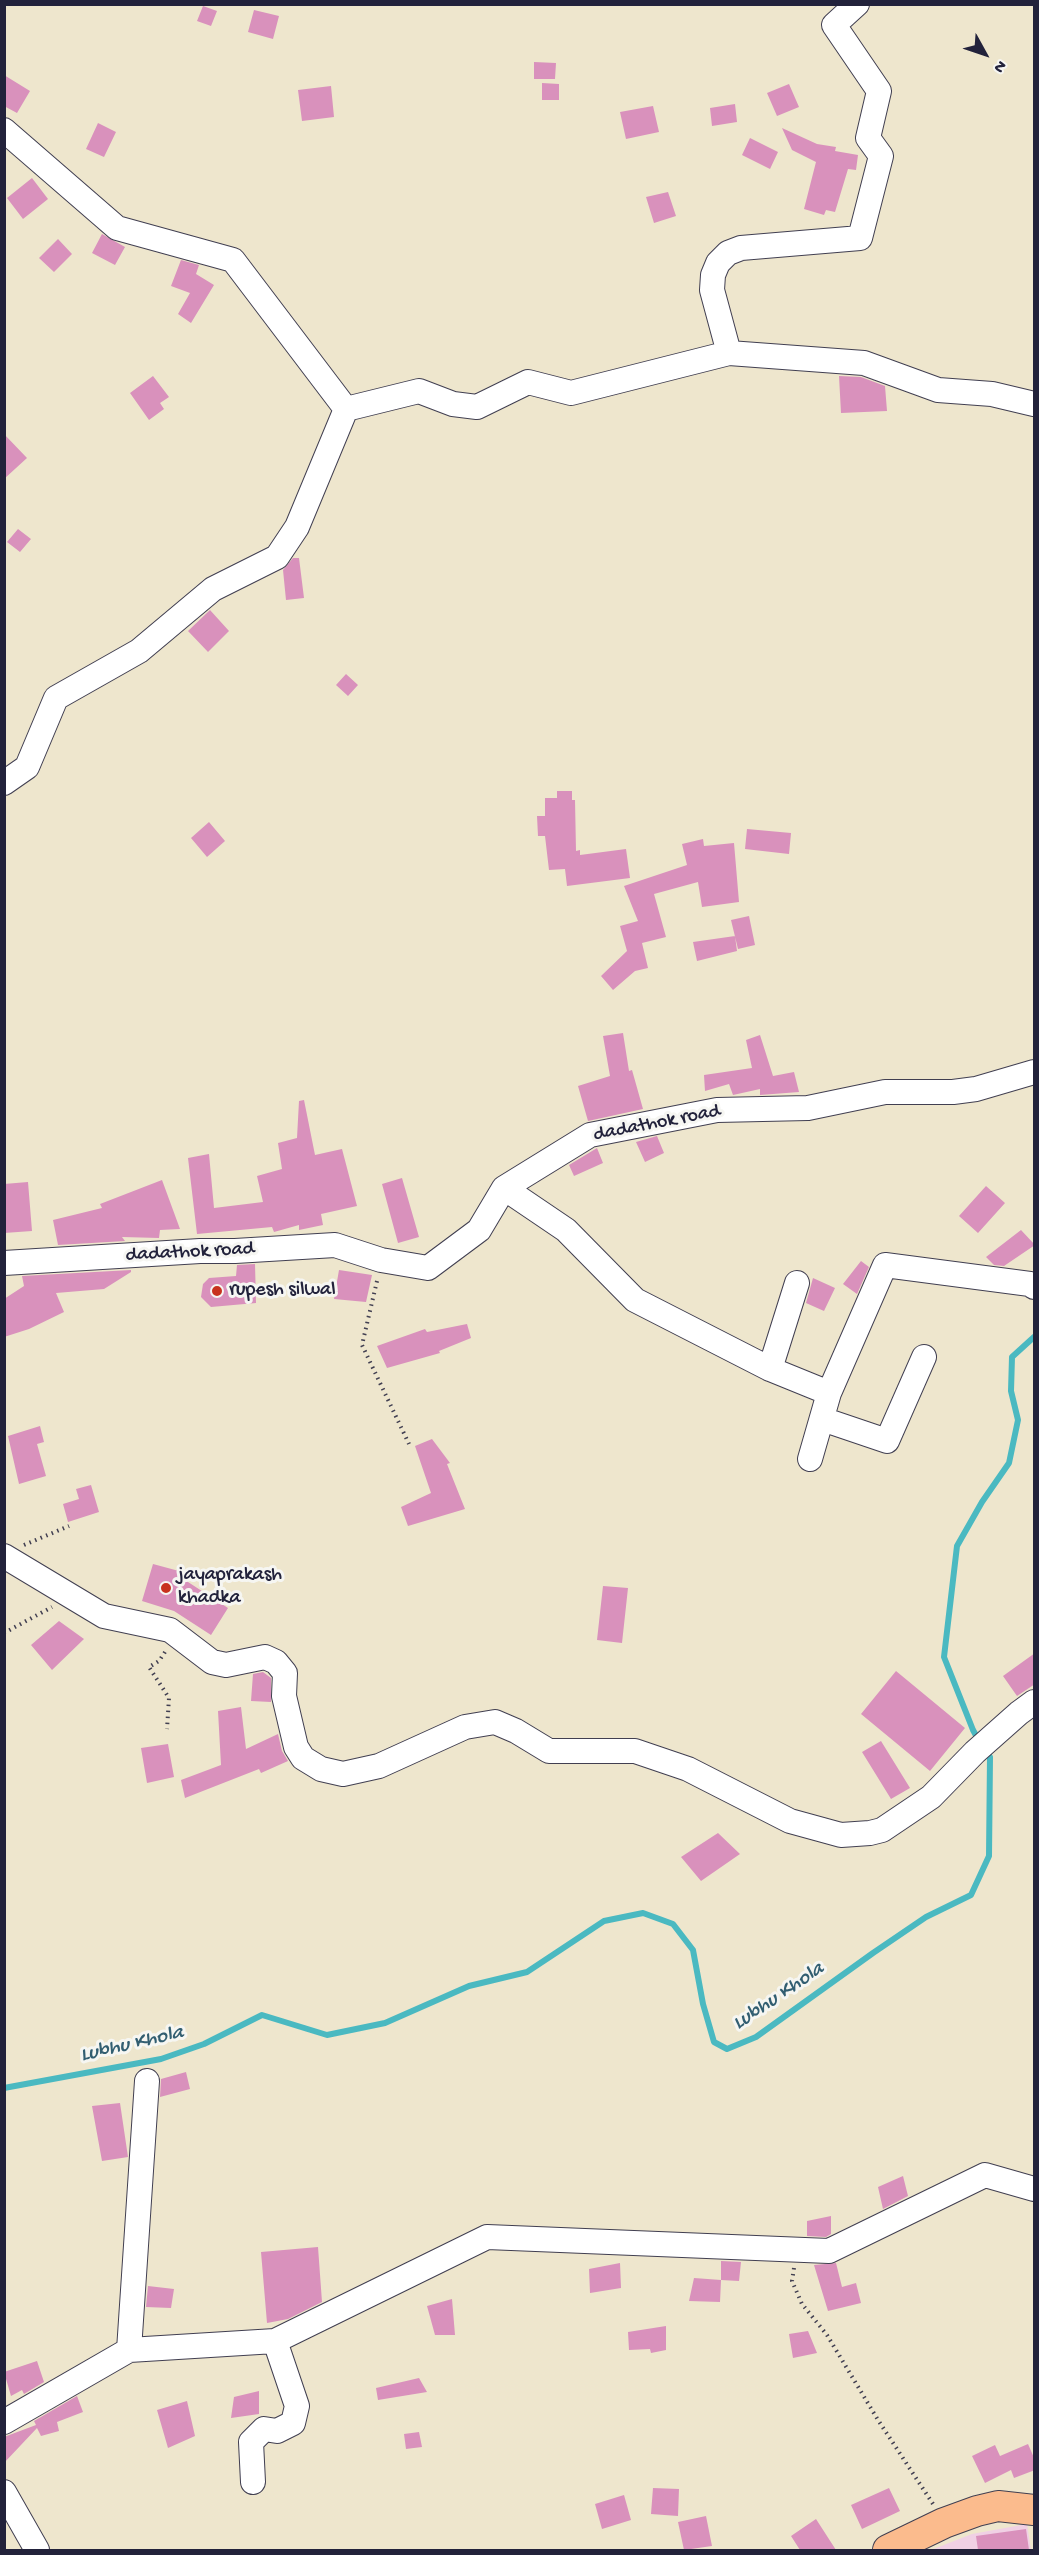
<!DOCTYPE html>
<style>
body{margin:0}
#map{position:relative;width:1039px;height:2555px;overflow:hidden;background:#eee6cd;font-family:"Gochi Hand",sans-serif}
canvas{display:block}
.frame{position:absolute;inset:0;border:6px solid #22223b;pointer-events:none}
.north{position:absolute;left:955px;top:24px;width:60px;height:60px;-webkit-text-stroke:4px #f6f6f2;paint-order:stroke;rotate:130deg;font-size:16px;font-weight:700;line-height:24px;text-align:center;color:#22223b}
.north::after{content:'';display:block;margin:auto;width:21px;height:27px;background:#22223b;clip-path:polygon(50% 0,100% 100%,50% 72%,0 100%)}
</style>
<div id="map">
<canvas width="1039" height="2555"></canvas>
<div class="frame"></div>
<div class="north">N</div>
</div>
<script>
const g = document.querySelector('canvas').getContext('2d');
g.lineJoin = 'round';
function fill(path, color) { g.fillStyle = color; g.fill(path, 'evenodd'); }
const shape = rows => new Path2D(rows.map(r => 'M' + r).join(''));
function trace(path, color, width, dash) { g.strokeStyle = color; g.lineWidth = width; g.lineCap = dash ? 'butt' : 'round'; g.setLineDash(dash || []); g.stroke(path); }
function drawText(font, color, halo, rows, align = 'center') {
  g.font = font + ' "Gochi Hand",sans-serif'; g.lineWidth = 6; g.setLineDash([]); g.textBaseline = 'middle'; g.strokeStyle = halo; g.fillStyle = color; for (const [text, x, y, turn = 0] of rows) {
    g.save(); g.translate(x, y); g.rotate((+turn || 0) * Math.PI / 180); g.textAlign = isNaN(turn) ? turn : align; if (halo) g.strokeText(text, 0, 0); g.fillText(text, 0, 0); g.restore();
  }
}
const built = shape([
 [1027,2524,1031,2550,931,2550,972,2534]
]);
const stream = shape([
 [979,1741,973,1730,944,1657,957,1546,982,1502,1009,1463,1018,1420,1011,1391,1012,1357,1034,1337],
 [4,2088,161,2059,204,2044,262,2015,327,2035,385,2023,469,1986,527,1972,604,1921,643,1913,673,1924,693,1950,703,2004,714,2042,727,2049,756,2037,873,1953,926,1917,971,1895,989,1856,990,1757,985,1749]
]);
const building = shape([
 [203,6,217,11,211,26,197,21],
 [254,10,279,16,273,39,248,32],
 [534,62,556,63,555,79,534,79],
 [4,75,30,91,17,113,4,106],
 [542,83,559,84,559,100,542,100],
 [789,84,799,107,777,116,767,93],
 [331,86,334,117,302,121,298,90],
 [735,104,737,122,712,126,710,108],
 [653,106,659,132,626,139,620,112],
 [98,123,116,132,104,157,86,149],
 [782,128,817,144,836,147,835,151,858,155,856,170,848,169,835,212,826,210,824,215,804,209,816,162,792,150],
 [750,138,778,152,770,169,742,155],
 [32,178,48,199,23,219,7,198],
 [668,192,676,216,654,223,646,197],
 [102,234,125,247,115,265,92,253],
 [58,239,72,254,54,272,39,258],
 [181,260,199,265,196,274,214,285,191,323,178,314,190,293,171,286],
 [153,376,169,397,160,403,164,409,149,420,130,393],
 [839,376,861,377,885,386,887,411,841,413],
 [4,434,27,458,4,479],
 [18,529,31,539,20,552,7,542],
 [293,558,299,558,304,598,286,600,283,570],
 [210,610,229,631,208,652,188,631],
 [346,674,358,685,348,696,336,685],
 [557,791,572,791,572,800,575,800,576,851,580,850,580,855,626,849,630,878,567,886,565,869,549,870,545,836,538,836,537,816,545,816,545,798,557,798],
 [209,822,225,841,207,857,191,838],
 [747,829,791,833,789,854,745,849],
 [703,839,704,846,734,843,739,902,702,907,698,882,654,894,666,937,642,943,648,968,635,971,613,990,601,976,627,951,620,926,638,921,624,886,687,865,682,844],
 [749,916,755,945,738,949,731,920],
 [735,936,737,951,697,961,693,942],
 [623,1033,629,1071,632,1070,643,1109,588,1121,578,1086,610,1076,603,1036],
 [760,1035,773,1076,794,1072,799,1092,760,1095,760,1089,733,1095,729,1084,705,1091,704,1075,752,1068,746,1040],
 [304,1100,315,1155,342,1149,357,1206,321,1214,323,1225,299,1230,299,1225,274,1232,272,1227,197,1234,188,1158,209,1154,214,1208,263,1202,257,1176,282,1169,278,1143,297,1138,299,1101],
 [657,1136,664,1153,645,1162,636,1142],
 [597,1148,603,1163,574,1176,569,1165],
 [402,1178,419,1237,398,1243,382,1184],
 [162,1180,180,1229,160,1230,159,1238,122,1237,125,1241,58,1245,53,1220,102,1208,100,1204],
 [28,1182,32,1231,4,1233,4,1184],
 [986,1186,1005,1203,978,1233,959,1216],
 [1021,1230,1035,1245,1004,1266,994,1265,986,1257],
 [861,1261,869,1267,857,1294,843,1284],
 [255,1264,256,1303,211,1307,201,1297,203,1284,209,1278,236,1276,237,1265],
 [131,1270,131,1272,104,1289,56,1293,64,1312,29,1329,4,1337,4,1299,24,1286,22,1276],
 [339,1270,372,1275,366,1302,334,1299],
 [813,1278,835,1288,824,1311,806,1303],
 [467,1324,471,1338,439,1351,440,1353,387,1368,377,1346,425,1329,427,1332],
 [40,1426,44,1442,37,1444,46,1476,19,1484,8,1436],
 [432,1439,450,1463,447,1464,465,1509,408,1526,401,1507,431,1493,415,1446],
 [91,1485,99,1512,68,1522,63,1504,79,1499,76,1489],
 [153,1564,190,1574,188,1582,228,1608,211,1635,174,1611,142,1601],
 [603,1586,628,1588,622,1643,597,1640],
 [59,1621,84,1639,52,1670,31,1645],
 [1035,1653,1035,1684,1017,1696,1003,1676],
 [896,1671,965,1728,930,1771,861,1714],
 [263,1672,271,1678,271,1702,251,1701,253,1674],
 [241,1707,246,1749,278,1734,282,1751,288,1761,261,1773,259,1769,185,1798,181,1780,221,1765,218,1711],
 [881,1741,910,1788,891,1799,862,1752],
 [168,1744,174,1777,147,1783,141,1748],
 [718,1833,740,1854,701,1881,681,1857],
 [186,2072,190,2089,160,2097,161,2079],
 [120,2103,128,2157,102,2161,92,2106],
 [903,2176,908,2196,883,2209,878,2187],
 [831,2216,831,2234,826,2237,807,2236,807,2221],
 [318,2247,322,2302,288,2319,267,2323,261,2252],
 [721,2261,741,2262,739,2281,721,2280],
 [620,2263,621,2288,590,2293,589,2269],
 [836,2263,842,2287,856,2283,861,2303,828,2311,814,2265],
 [694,2278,721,2280,720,2302,689,2301],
 [148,2286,174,2289,171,2308,146,2307],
 [452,2299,455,2335,435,2335,427,2306],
 [666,2326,666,2350,651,2353,650,2349,629,2350,628,2332],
 [808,2331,817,2353,793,2358,789,2334],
 [37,2361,44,2382,24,2394,22,2390,11,2396,4,2372],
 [419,2378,427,2392,378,2400,376,2388],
 [259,2391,259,2414,231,2418,234,2397],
 [77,2396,83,2412,57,2422,59,2431,41,2436,37,2428,4,2463,4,2437,36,2425,34,2421],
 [187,2401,195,2436,168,2448,157,2410],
 [419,2432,422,2447,406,2449,404,2434],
 [1028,2444,1035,2460,1035,2470,1014,2478,1011,2470,985,2483,972,2456,995,2445,1000,2456],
 [653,2488,679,2489,678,2516,651,2514],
 [889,2488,900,2511,862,2529,851,2505],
 [624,2495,631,2520,602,2529,595,2504],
 [706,2516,712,2546,684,2550,678,2522],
 [816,2519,836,2550,800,2550,791,2536],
 [1026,2529,1029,2550,978,2550,976,2536]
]);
const path = shape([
 [377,1281,362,1345,409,1444],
 [24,1545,69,1526],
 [4,1633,52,1607],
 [165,1652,159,1661,149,1667,169,1698,167,1729],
 [794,2268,792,2281,802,2304,827,2335,878,2420,933,2504]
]);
const minor = shape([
 [4,130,117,228,233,260,346,409,419,391,453,404,477,407,528,382,571,393,729,353,864,363,938,390,992,394,1034,404],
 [729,353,712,290,713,275,718,263,728,253,741,248,860,238,881,156,868,138,879,91,834,25,857,4],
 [4,783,27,767,56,698,139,651,213,589,277,557,297,527,346,409],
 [504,1188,566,1230,635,1300,770,1369,829,1393],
 [4,1263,200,1251,235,1251,335,1245,381,1260,428,1268,479,1230,504,1188,590,1135,717,1110,808,1108,885,1092,953,1092,976,1089,1034,1072],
 [770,1369,797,1283],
 [822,1419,887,1441,924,1357],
 [810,1459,829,1393,885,1265,1030,1284,1034,1287],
 [4,1556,104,1616,170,1630,212,1662,226,1665,265,1657,276,1662,285,1673,284,1696,296,1747,303,1758,321,1769,343,1774,379,1766,465,1727,495,1722,516,1731,549,1751,635,1751,688,1769,790,1821,841,1835,870,1833,882,1830,931,1797,975,1752,1019,1713,1034,1702],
 [129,2350,147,2081],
 [4,2422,129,2350,275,2341,487,2237,829,2251,985,2175,1034,2189],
 [253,2482,251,2442,264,2429,277,2431,293,2423,297,2406,275,2341],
 [4,2492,37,2550]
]);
const major = shape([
 [888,2550,944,2523,977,2511,998,2506,1034,2510]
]);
const markers = [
 [217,1291,6,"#c8321e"],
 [166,1588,6,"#c8321e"]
];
const streetNames = [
 ["dadathok road",657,1124,-11],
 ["dadathok road",190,1253,-3]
];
const poiNames = [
 ["rupesh silwal",229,1291],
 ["jayaprakash",178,1576],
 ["khadka",178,1599]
];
const waterNames = [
 ["Lubhu Khola",779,1997,-34],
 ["Lubhu Khola",132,2045,-13]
];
fill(built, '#f0d0e4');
trace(stream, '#4ab9c1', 6);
fill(building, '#d991bc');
trace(minor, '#413f51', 26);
trace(major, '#413f51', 32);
trace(path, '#413f51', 4, [1.5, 4.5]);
trace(minor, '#fff', 24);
trace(major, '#fbbb8d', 30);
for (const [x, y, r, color] of markers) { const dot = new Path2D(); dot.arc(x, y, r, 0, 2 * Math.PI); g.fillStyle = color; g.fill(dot); trace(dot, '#f6f6f2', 2); }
drawText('20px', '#22223b', '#f6f6f2', streetNames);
drawText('20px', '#22223b', '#f6f6f2', poiNames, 'left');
drawText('italic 21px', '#325e71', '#f6f6f2', waterNames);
</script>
